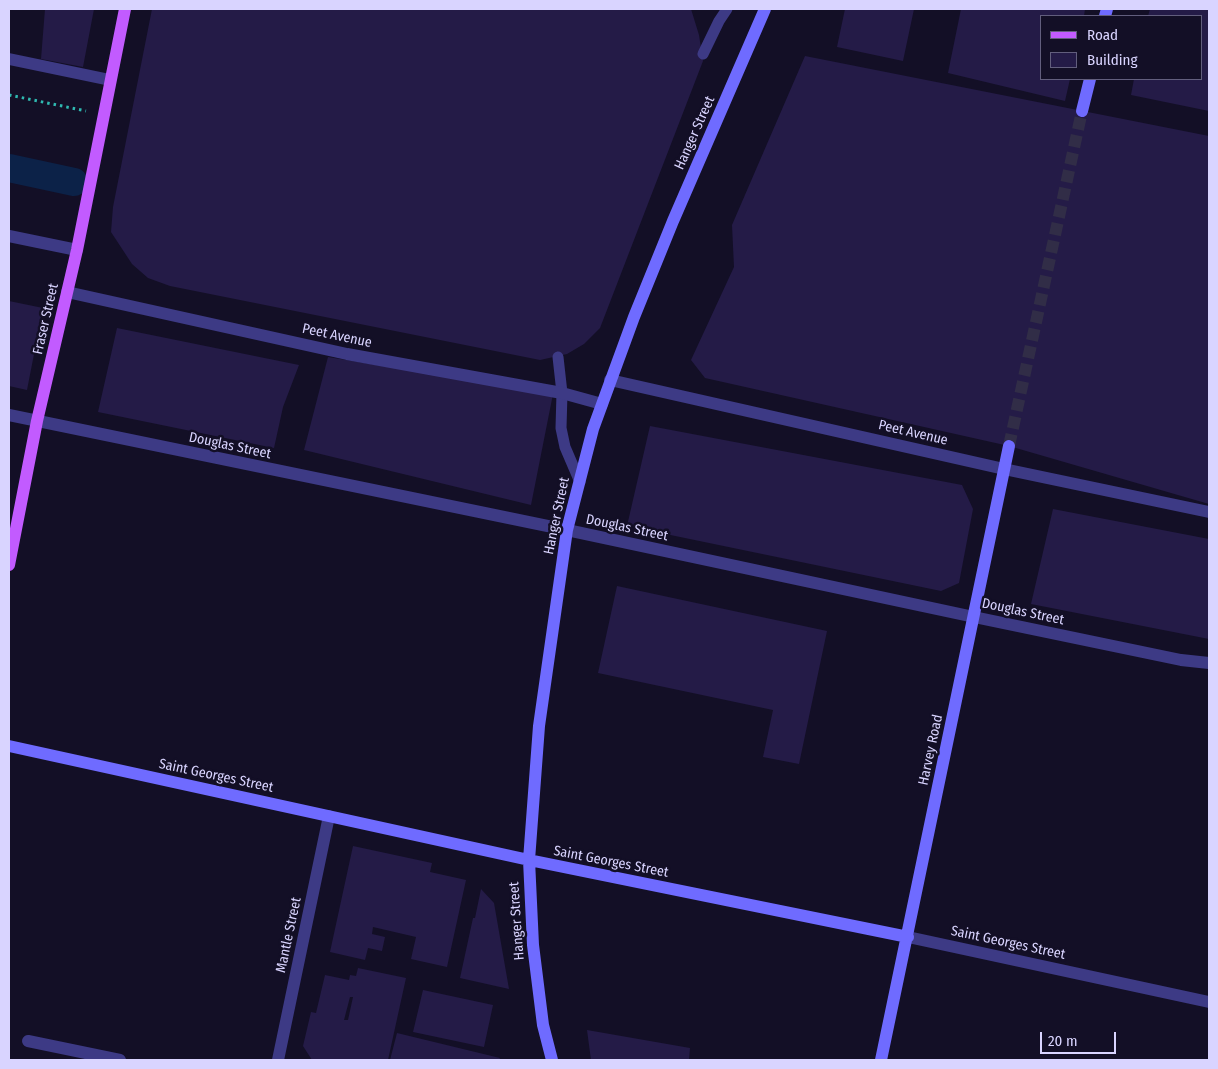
<!DOCTYPE html>
<style>
body{margin:0}
#map{position:relative;width:1218px;height:1069px;overflow:hidden;background:#130f26;font-family:"Fira Sans Condensed",sans-serif}
canvas{display:block}
.frame{position:absolute;inset:0;border:10px solid #d9d4ff;pointer-events:none}
.legend{position:absolute;left:1040px;top:15px;width:162px;height:65px;box-sizing:border-box;background:#130f26;border:1px solid #625e7d;margin:0;padding:6px 9px;list-style:none;font-size:15px;color:#d9d4ff}
.legend li{display:flex;align-items:center;gap:10px;height:25px}
.legend b{width:25px;border:1px solid #625e7d}
.scale{position:absolute;left:1040px;top:1032px;width:76px;height:22px;box-sizing:border-box;border:2px solid #d9d4ff;border-top:0;padding-left:6px;font-size:15px;line-height:18px;white-space:nowrap;color:#d9d4ff;-webkit-text-stroke:4px #130f26;paint-order:stroke}
</style>
<div id="map">
<canvas width="1218" height="1069"></canvas>
<div class="frame"></div>
<ul class="legend">
<li><b style="height:6px;background:#c25bff"></b>Road</li>
<li><b style="height:14px;background:#241b47"></b>Building</li>
</ul>
<div class="scale">20 m</div>
</div>
<script>
const g = document.querySelector('canvas').getContext('2d');
g.lineJoin = 'round';
const shape = rows => new Path2D(rows.map(r => 'M' + r).join(''));
function trace(path, color, width, dash) { g.strokeStyle = color; g.lineWidth = width; g.lineCap = dash ? 'butt' : 'round'; g.setLineDash(dash || []); g.stroke(path); }
function fill(path, color) { g.fillStyle = color; g.fill(path, 'evenodd'); }
function drawText(font, color, halo, rows, align = 'center') {
  g.font = font + ' "Fira Sans Condensed",sans-serif'; g.lineWidth = 5; g.setLineDash([]); g.textBaseline = 'middle'; g.strokeStyle = halo; g.fillStyle = color; for (const [text, x, y, turn = 0] of rows) {
    g.save(); g.translate(x, y); g.rotate((+turn || 0) * Math.PI / 180); g.textAlign = isNaN(turn) ? turn : align; if (halo) g.strokeText(text, 0, 0); g.fillText(text, 0, 0); g.restore();
  }
}
const canal = shape([
 [9,168,74,182]
]);
const building = shape([
 [45,9,94,9,83,67,41,59],
 [152,9,691,9,699,35,703,61,600,328,584,344,567,354,540,360,170,286,148,278,132,264,111,232,113,207],
 [845,9,914,9,903,61,837,47],
 [961,9,1085,9,1084,16,1042,16,1042,79,1070,79,1065,101,948,73],
 [1150,9,1209,9,1209,111,1131,95,1134,79,1202,79,1202,16,1148,16],
 [805,56,1209,136,1209,504,1009,446,705,378,691,360,734,267,732,225],
 [9,301,43,308,27,390,9,386],
 [117,328,299,365,283,407,274,448,98,412],
 [328,357,553,394,531,505,304,450],
 [650,426,962,485,973,509,959,583,941,591,627,526],
 [1053,509,1209,539,1209,639,1031,604],
 [617,586,827,631,799,764,763,757,773,710,598,673],
 [353,846,432,863,430,872,466,880,447,967,411,959,416,937,373,927,372,934,385,937,382,951,368,948,365,960,330,952],
 [481,889,494,903,509,989,460,978,473,918,475,918],
 [358,968,406,978,388,1060,312,1060,303,1046,311,1012,316,1013,325,975,349,980,350,975,356,976],
 [350,997,353,997,348,1020,344,1020],
 [423,990,493,1005,484,1047,413,1032],
 [587,1030,690,1048,689,1060,591,1060],
 [397,1033,500,1058,499,1060,390,1060]
]);
const secondaryTunnel = shape([
 [1009,446,1082,111]
]);
const path = shape([
 [9,95,86,111]
]);
const lane = shape([
 [703,54,719,21,727,9],
 [558,357,562,393,561,428,565,447,580,482]
]);
const street = shape([
 [9,59,110,80],
 [9,236,77,250],
 [67,292,347,354,562,393,602,404],
 [610,380,1004,469,1209,512],
 [9,415,567,530,974,617,1181,660,1209,663],
 [908,937,1209,1002],
 [28,1041,120,1060],
 [278,1060,329,816]
]);
const secondary = shape([
 [1105,16,1107,9],
 [1082,111,1090,79],
 [9,746,529,860,908,937],
 [552,1060,543,1025,533,945,529,860,539,726,567,530,593,429,634,317,673,221,765,9],
 [881,1060,1009,446]
]);
const primary = shape([
 [9,565,37,421,77,250,125,9]
]);
const streetNames = [
 ["Hanger Street",695,133,-66],
 ["Fraser Street",46,319,-77],
 ["Peet Avenue",337,336,12],
 ["Peet Avenue",913,433,13],
 ["Douglas Street",230,446,12],
 ["Hanger Street",557,516,-78],
 ["Douglas Street",627,528,12],
 ["Douglas Street",1023,612,12],
 ["Harvey Road",931,750,-78],
 ["Saint Georges Street",216,776,12],
 ["Saint Georges Street",611,862,11],
 ["Hanger Street",517,921,-94],
 ["Mantle Street",289,935,-78],
 ["Saint Georges Street",1008,943,12]
];
trace(canal, '#0c2248', 28);
fill(building, '#241b47');
trace(secondaryTunnel, '#312d47', 12, [12, 6]);
trace(path, '#2fb8b0', 3, [2.5, 4]);
trace(lane, '#3d3a85', 11);
trace(street, '#3d3a85', 12);
trace(secondary, '#6f6bff', 12);
trace(primary, '#c25bff', 12);
drawText('14px', '#d9d4ff', '#130f26', streetNames);
</script>
